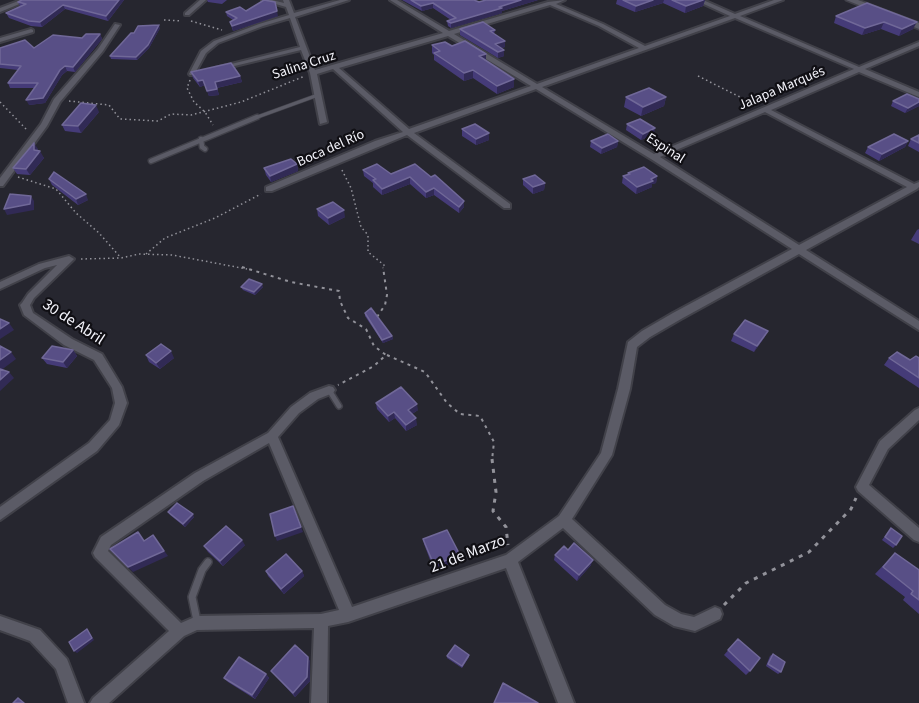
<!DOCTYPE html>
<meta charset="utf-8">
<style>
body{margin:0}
canvas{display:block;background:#26262f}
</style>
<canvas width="919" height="703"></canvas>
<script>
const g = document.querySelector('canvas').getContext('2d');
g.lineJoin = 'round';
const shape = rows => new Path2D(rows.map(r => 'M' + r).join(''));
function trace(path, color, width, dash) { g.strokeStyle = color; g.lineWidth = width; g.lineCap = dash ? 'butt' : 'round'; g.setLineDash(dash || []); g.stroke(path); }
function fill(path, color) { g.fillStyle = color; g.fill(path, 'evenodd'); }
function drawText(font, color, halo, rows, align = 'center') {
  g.font = font + ' "Source Sans 3",sans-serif'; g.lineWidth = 4.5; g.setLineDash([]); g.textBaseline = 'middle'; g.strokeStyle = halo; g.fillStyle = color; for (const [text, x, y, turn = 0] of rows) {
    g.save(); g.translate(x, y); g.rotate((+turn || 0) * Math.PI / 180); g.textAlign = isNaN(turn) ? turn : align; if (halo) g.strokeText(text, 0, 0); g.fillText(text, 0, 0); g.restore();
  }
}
const pathFar2 = shape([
 [164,20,182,21],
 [191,21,222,30],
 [698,76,754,104],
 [190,80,187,88,194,102,205,112,213,125],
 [69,101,109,105,120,119,158,121,171,114,191,115,241,102,305,76],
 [0,102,27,130],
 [342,170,351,188,361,227,368,235,368,252,384,265,383,269],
 [18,177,56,189,76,213,99,233,121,258],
 [146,254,165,238,215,218,261,194],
 [81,259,121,258,139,254,172,255,247,269]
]);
const pathFar1 = shape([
 [242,267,291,282,339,291,340,301,348,318,366,329,374,346,386,355,374,366,338,385],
 [377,317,385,305,387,295,383,267],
 [387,355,425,372,447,403,460,414,480,416,494,442,492,460]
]);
const path = shape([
 [492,459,496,492,493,511,506,527,508,545],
 [724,605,746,583,809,552,851,509,856,498]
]);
const serviceFar3 = shape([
 [252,119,318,95]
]);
const serviceFar2 = shape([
 [201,139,202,147,205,149],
 [151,161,257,117]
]);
const serviceFar1 = shape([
 [329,390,339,406]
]);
const service = shape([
 [197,621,192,597,202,570,208,562]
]);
const minor = shape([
 [21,0,29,0,0,12,0,8,21,0],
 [200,0,206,0,189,15,185,15,185,13,200,0],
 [262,0,272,0,284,3,283,0,289,0,294,13,340,0,349,0,295,17,315,70,443,33,390,0,397,0,449,31,548,2,565,0,556,4,603,24,645,46,730,16,695,0,703,0,735,14,774,0,783,0,740,16,859,67,919,42,919,46,865,69,919,92,919,97,859,72,771,110,914,184,919,182,919,187,917,189,806,250,919,321,919,330,799,254,681,319,650,337,637,347,630,389,612,455,572,519,665,605,681,614,694,617,715,607,720,609,722,614,720,619,695,631,674,626,655,615,563,528,518,562,574,703,558,703,506,568,348,622,328,626,327,703,311,703,314,628,197,630,184,636,109,703,90,703,93,698,169,631,95,557,93,553,101,537,195,473,268,433,291,407,310,393,329,386,333,387,335,390,333,393,318,399,299,413,278,437,352,607,506,555,559,516,601,453,618,389,628,342,642,331,673,313,792,249,651,159,536,89,414,133,510,204,510,208,504,208,407,135,272,191,266,191,266,187,375,141,403,132,333,69,317,74,327,122,320,124,310,73,301,50,218,70,215,68,300,47,290,18,263,26,218,43,206,53,194,75,190,75,189,74,201,51,214,41,259,24,289,15,286,7,262,0],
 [550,5,599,26,639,48,537,84,454,34,550,5],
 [735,18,854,69,654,154,542,87,735,18],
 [448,36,531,86,409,129,339,68,448,36],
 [765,112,907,187,799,245,660,157,765,112],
 [269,443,339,610,321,614,197,616,181,623,108,551,111,545,203,481,269,443],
 [115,24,120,25,103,51,60,102,47,126,3,186,0,186,0,178,41,124,54,99,98,49,115,24],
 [31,29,33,30,33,32,0,42,0,38,31,29],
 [69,256,74,259,72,261,34,298,30,305,33,313,72,339,102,354,122,387,127,403,119,425,97,451,0,520,0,507,89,443,110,420,115,403,112,388,94,360,64,345,24,315,20,305,22,303,28,294,57,265,45,268,0,289,0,282,39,264,69,256],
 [919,408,919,420,888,449,869,485,919,528,919,542,914,540,858,491,856,487,880,441,915,410,919,408],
 [0,616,40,630,67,659,84,703,68,703,56,669,30,641,0,630,0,616]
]);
const secondary = shape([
 [846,0,858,0,919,23,919,29,846,0]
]);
const wall = shape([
 [124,0,108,21,65,9,42,27,31,26,9,18,6,13,20,6,18,2],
 [207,0,227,0,222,4,208,2],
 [402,0,474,0,479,2,486,0,538,0,502,11,502,13,451,28,448,26,447,21,451,20,433,8,422,11],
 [617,0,705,0,703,6,685,13,663,3,635,12,616,4],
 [867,3,913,29,899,36,881,29,862,35,834,23,836,16],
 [246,11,278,16,233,31,230,22,233,20,227,16,226,12],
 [160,28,149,48,137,60,111,59,110,56,134,33],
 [460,29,495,30,494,34,505,41,505,47,501,48,504,50,504,56,498,58,460,35],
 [100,34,102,39,75,72,67,71,62,75,45,103,29,105,35,88,10,88,8,83,18,70,0,68,0,48,34,48],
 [432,45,452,46,486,54,486,61,514,87,497,94,473,78,464,81,434,60,434,55,432,53],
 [191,72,240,76,242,82,217,88,219,95,209,96,205,85,200,87,193,78],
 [626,97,666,97,664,106,641,116,624,107],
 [919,99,919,106,905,113,891,106,893,101],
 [99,112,81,133,65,131,62,125],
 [627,124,654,134,641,140,626,130],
 [462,129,489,140,476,145,462,136],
 [919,135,919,152,908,146,911,139],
 [591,141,618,141,617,147,601,154,590,147],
 [908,141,905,147,879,161,865,153,868,147],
 [38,149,38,151,44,158,30,175,17,174,13,168],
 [297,164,298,171,271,182,266,175,264,168],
 [415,164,464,207,459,213,434,195,426,198,410,184,382,195,373,187,373,183,364,176,363,170,391,174],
 [628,173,657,176,656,183,652,184,652,187,636,194,622,183,623,176,628,174],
 [49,179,88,200,78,205,52,185],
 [523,179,545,183,544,190,533,194,523,185],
 [317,209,345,217,329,225,318,216],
 [919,229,919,244,911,240,917,230],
 [241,287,263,287,255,295,243,290],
 [365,313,392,336,393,339,383,343,365,316],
 [768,331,764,338,754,352,731,341,734,334],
 [73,350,77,356,67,368,47,364,42,358],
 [146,355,174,358,160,369,149,362],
 [889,358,910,360,919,358,919,388,884,365],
 [376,403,418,410,412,414,417,425,406,431,395,418,389,422,377,409],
 [168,512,194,517,185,527,170,515],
 [891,528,896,545,893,548,882,540],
 [423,539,460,555,460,560,434,570,424,544],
 [245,545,223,566,208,552,204,546],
 [568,550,591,565,577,581,554,560,555,555],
 [895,553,919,570,919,614,903,600,905,597,875,574],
 [266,571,302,571,304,576,284,594,268,576],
 [738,639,750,671,746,675,724,655],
 [773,654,781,672,778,674,766,666,770,656],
 [469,655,469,657,462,668,447,658,447,656],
 [308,657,310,662,310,681,295,697,271,671],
 [266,674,269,678,255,699,228,682,224,678]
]);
const shadedWall = shape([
 [119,0,124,0,108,21,106,16],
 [521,0,538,0,502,11,502,13,451,28,451,23],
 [653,0,664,0,663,3,635,12,636,6],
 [705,0,703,6,685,13,686,6],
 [433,3,433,8,422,11,421,6],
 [63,5,65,9,42,27,40,22],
 [277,11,278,16,233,31,232,26],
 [884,22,881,29,862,35,865,28],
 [917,22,913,29,899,36,902,29],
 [159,25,160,28,149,48,137,60,136,57],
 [100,34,102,39,75,72,73,67],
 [505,41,505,47,495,50,495,44],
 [504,50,504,56,498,58,498,52],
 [486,54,486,61,479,56],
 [65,66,67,71,62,75,45,103,29,105,26,100],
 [473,70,473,78,464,81,464,73],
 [240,76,242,82,216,88,215,82],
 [514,79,514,87,497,94,497,86],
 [203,80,205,85,200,87,198,81],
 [217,89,219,95,209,96,207,91],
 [666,97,664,106,641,116,643,107],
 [919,102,919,106,905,113,908,108],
 [96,105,99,112,81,133,78,126],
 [655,128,654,134,641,140,643,134],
 [489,133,489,140,476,145,476,139],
 [618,141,617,147,601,154,602,148],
 [908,141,905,147,879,161,882,154],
 [34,143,38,149,38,155,40,151,44,158,30,175,26,169,34,150],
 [297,164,298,171,271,182,270,176],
 [657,176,656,183,652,184,652,187,636,194,637,187,651,179],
 [410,177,410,184,382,195,382,189],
 [545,183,544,190,533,194,533,187],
 [434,188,434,195,426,198,426,192],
 [86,194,88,200,78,205,76,199],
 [31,196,34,201,34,210,7,215,4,209],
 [464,201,464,207,459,213,459,207],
 [344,210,345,217,329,225,328,218],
 [262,284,263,287,255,295,254,292],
 [9,323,14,330,0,339,0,329],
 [768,331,764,338,754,352,757,346],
 [392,336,393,339,383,343,382,340],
 [73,350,77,356,67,368,63,362],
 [171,351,174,358,160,369,156,363],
 [11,352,16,359,0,371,0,360],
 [9,372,14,378,0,391,0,380],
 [417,404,418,410,409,416,408,410],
 [394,412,395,418,389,422,388,416],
 [416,418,417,425,406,431,406,425],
 [193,514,194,517,185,527,183,524],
 [301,527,303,532,277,541,275,536],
 [153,535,168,556,133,572,128,567],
 [242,540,245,545,223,566,220,561],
 [460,555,460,560,434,570,434,565],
 [593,560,591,565,577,581,579,575],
 [302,571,304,576,284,594,281,589],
 [87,629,89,632,94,640,77,653,74,651],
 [308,657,310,662,310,681,295,697,293,693],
 [266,674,269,678,255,699,252,695]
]);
const building = shape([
 [22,0,119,0,106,16,63,5,40,22,29,21,6,13,26,4,18,2,22,0],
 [264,0,275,2,277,11,232,26,230,22,237,18,226,12,240,7,246,11,264,0],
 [411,0,474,0,479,2,486,0,521,0,499,7,502,8,451,23,447,21,456,18,433,3,421,6,411,0],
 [623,0,653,0,636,6,623,0],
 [672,0,703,0,686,6,672,0],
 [867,3,917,22,902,29,884,22,865,28,836,16,867,3],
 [483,22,495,30,490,31,505,41,495,44,504,50,498,52,460,29,483,22],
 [159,25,148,45,136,57,110,56,131,33,134,33,138,26,159,25],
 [86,34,100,34,73,67,65,66,60,70,43,98,26,100,38,83,8,83,21,66,0,64,0,48,25,40,34,48,53,35,82,38,86,34],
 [465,41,486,54,479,56,514,79,497,86,473,70,464,73,434,53,440,51,432,45,445,42,452,46,465,41],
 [231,63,240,76,215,82,217,89,207,91,203,80,198,81,191,72,231,63],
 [649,88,666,97,643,107,626,97,649,88],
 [907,94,919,99,919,102,908,108,893,101,907,94],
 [81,103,96,105,78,126,62,125,81,103],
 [640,119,655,128,643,134,627,124,640,119],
 [475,124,489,133,476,139,462,129,475,124],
 [608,134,618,141,602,148,591,141,608,134],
 [894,134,908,141,882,154,868,147,894,134],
 [919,135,919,143,911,139,919,135],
 [34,143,34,150,40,151,26,169,13,168,34,143],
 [291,159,297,164,270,176,264,168,291,159],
 [377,164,391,174,415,164,431,177,435,175,464,201,459,207,434,188,426,192,410,177,382,189,373,180,376,179,363,170,377,164],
 [644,167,657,176,651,179,653,181,637,187,623,176,630,174,628,173,644,167],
 [54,172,86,194,76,199,49,179,54,172],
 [535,175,545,183,533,187,523,179,535,175],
 [10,194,31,196,30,204,4,209,10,194],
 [333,202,344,210,328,218,317,209,333,202],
 [249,279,262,284,254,292,241,287,249,279],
 [371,308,392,336,382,340,365,313,371,308],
 [0,319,9,323,0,329,0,319],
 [745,320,768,331,757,346,734,334,745,320],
 [161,344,171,351,156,363,146,355,161,344],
 [0,346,11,352,0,360,0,346],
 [52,346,73,350,63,362,42,358,52,346],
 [897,352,910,360,916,356,919,358,919,378,889,358,897,352],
 [0,369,9,372,0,380,0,369],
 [401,387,417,404,408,410,416,418,406,425,394,412,388,416,376,403,401,387],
 [177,503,193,514,183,524,168,512,177,503],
 [293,506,301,527,275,536,270,514,293,506],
 [226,526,242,540,220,561,204,546,226,526],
 [891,528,902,536,896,545,885,537,891,528],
 [447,530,460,555,434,565,423,539,447,530],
 [138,532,144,541,153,535,164,551,128,567,110,549,138,532],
 [574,543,593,560,579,575,555,555,564,546,568,550,574,543],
 [895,553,919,570,919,600,911,594,913,591,883,567,895,553],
 [286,554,302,571,281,589,266,571,286,554],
 [87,629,92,638,74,651,69,642,87,629],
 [738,639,760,658,750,671,728,650,738,639],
 [295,645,308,657,307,677,293,693,271,671,295,645],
 [455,645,469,655,462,666,447,656,455,645],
 [773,654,785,662,781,672,768,664,773,654],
 [239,657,266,674,252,695,224,678,239,657],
 [503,683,538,703,494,703,503,683],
 [18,698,24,703,13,703,18,698]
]);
const farStreetnames = [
 ["Salina Cruz",304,66,-18],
 ["Jalapa Marqués",782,89,-23],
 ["Boca del Río",331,149,-24],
 ["Espinal",665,149,33]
];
const streetNames = [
 ["30 de Abril",73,323,33],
 ["21 de Marzo",468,555,-21]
];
trace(serviceFar3, '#414149', 4.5);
trace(serviceFar2, '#414149', 7);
trace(serviceFar1, '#414149', 8);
trace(service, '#414149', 10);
trace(minor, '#414149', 4);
trace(secondary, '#414149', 3);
trace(pathFar2, '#92929a', 1.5, [1.5, 3]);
trace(pathFar1, '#92929a', 2, [3, 4.5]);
trace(path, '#92929a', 3, [4, 6]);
trace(serviceFar3, '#5b5b66', 3);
trace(serviceFar2, '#5b5b66', 4.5);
trace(serviceFar1, '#5b5b66', 5);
trace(service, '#5b5b66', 7);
fill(minor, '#5b5b66');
fill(secondary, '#5b5b66');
fill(wall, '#453b78');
fill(shadedWall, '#312a55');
fill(building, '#584f86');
trace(building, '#706898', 1.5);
drawText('14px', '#f3f3fa', '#100f14', farStreetnames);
drawText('16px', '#f3f3fa', '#100f14', streetNames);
</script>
